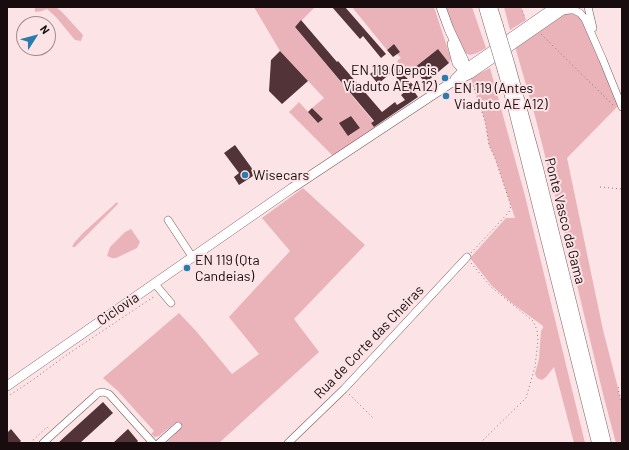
<!DOCTYPE html>
<style>
body{margin:0}
#map{position:relative;width:629px;height:450px;overflow:hidden;background:#fbe3e6;font-family:Barlow,sans-serif}
canvas{display:block}
.frame{position:absolute;inset:0;border:8px solid #190c0e;pointer-events:none}
.north{position:absolute;left:16px;top:16px;width:40px;height:40px;box-sizing:border-box;background:#fbe3e6;border:1px solid #a18d90;border-radius:50%;rotate:54deg;font-size:11px;font-weight:700;line-height:16px;text-align:center;color:#190c0e}
.north::after{content:'';display:block;margin:auto;width:14px;height:18px;background:#2b7bac;clip-path:polygon(50% 0,100% 100%,50% 72%,0 100%)}
</style>
<div id="map">
<canvas width="629" height="450"></canvas>
<div class="frame"></div>
<div class="north">N</div>
</div>
<script>
const g = document.querySelector('canvas').getContext('2d');
g.lineJoin = 'round';
function fill(path, color) { g.fillStyle = color; g.fill(path, 'evenodd'); }
const shape = rows => new Path2D(rows.map(r => 'M' + r).join(''));
function trace(path, color, width, dash) { g.strokeStyle = color; g.lineWidth = width; g.lineCap = dash ? 'butt' : 'round'; g.setLineDash(dash || []); g.stroke(path); }
function drawText(font, color, halo, rows, align = 'center') {
  g.font = font + ' Barlow,sans-serif'; g.lineWidth = 4; g.setLineDash([]); g.textBaseline = 'middle'; g.strokeStyle = halo; g.fillStyle = color; for (const [text, x, y, turn = 0] of rows) {
    g.save(); g.translate(x, y); g.rotate((+turn || 0) * Math.PI / 180); g.textAlign = isNaN(turn) ? turn : align; if (halo) g.strokeText(text, 0, 0); g.fillText(text, 0, 0); g.restore();
  }
}
const green = shape([
 [35,7,56,7,62,12,83,35,81,41,75,40,56,17,47,9,42,11,35,12],
 [254,7,315,7,295,27,373,121,371,123,375,128,333,156,289,112,299,102,318,123,322,119,312,108,324,98,280,51],
 [351,116,360,128,349,136,340,123],
 [352,7,434,7,451,59,449,63,438,49,414,68,418,73,411,78,397,61,401,58,397,54,400,52,394,44,387,50],
 [446,7,472,7,486,48,477,53,470,55,465,53,461,49],
 [504,7,521,7,526,20,510,30],
 [560,11,576,13,583,21,618,106,567,158,603,330,618,388,622,405,622,443,616,443,604,398,566,239,535,116,514,43],
 [490,68,525,196,585,443,574,443,554,367,546,377,542,380,537,378,535,374,539,359,541,331,543,328,543,326,513,304,492,286,470,258,506,218,515,218,495,158,489,145,485,121,471,78],
 [303,188,365,245,294,319,319,352,219,443,166,443,180,429,175,423,159,436,155,437,151,434,154,431,118,391,103,378,179,313,196,331,232,374,259,354,229,317,290,251,262,218],
 [117,202,118,204,75,247,72,247,74,243,83,233],
 [131,229,140,242,137,248,116,258,112,258,107,256,110,247,125,232]
]);
const building = shape([
 [332,7,345,7,386,54,381,58,363,36,360,39],
 [301,20,337,62,338,61,382,112,395,102,397,105,405,100,401,95,407,90,392,72,378,84,370,74,379,67,383,73,393,65,397,71,399,69,413,85,411,87,418,97,374,127,371,123,374,121,295,27],
 [394,44,400,52,393,57,387,50],
 [438,49,449,63,425,83,414,68],
 [280,51,308,81,282,104,269,91,271,60],
 [312,108,323,119,318,123,308,112],
 [351,116,360,128,348,136,339,123],
 [235,145,256,174,239,185,234,177,239,173,224,153],
 [103,402,113,413,80,443,58,443],
 [11,429,21,441,19,443,7,443,7,433],
 [128,429,138,441,136,443,113,443]
]);
const path = shape([
 [521,7,525,18],
 [541,34,614,106],
 [600,187,622,189],
 [471,253,509,212,511,206,495,158,489,145,485,121,472,82],
 [471,263,491,287,533,321,537,330,538,340,535,367,526,398,480,443],
 [622,385,618,388,622,405],
 [349,394,374,419],
 [7,397,34,379,68,354,155,296],
 [30,443,47,427,49,429]
]);
const minor = shape([
 [588,7,593,28],
 [562,11,570,10,574,10,580,13,585,19,603,60,622,107],
 [168,220,193,258],
 [155,284,171,303],
 [43,443,95,396,98,393,103,392,109,394,153,443],
 [159,443,178,426],
 [288,443,344,389,467,257]
]);
const major = shape([
 [441,7,449,29,464,61,464,70],
 [452,44,457,63,466,73],
 [455,79,464,70,555,7],
 [7,386,292,188,449,84,470,74,567,7]
]);
const highway = shape([
 [484,7,491,31],
 [492,7,498,26],
 [510,66,538,168,606,443],
 [503,71,512,103,597,443]
]);
const highwayBridge = shape([
 [498,26,510,66],
 [491,31,503,71]
]);
const markers = [
 [445,78,4,"#2b7bac"],
 [446,96,4,"#2b7bac"],
 [245,175,4,"#2b7bac"],
 [187,268,4,"#2b7bac"]
];
const poiNames = [
 ["EN 119 (Depois",437,70,"right"],
 ["Viaduto AE A12)",437,86,"right"],
 ["EN 119 (Antes",454,88],
 ["Viaduto AE A12)",454,104],
 ["Wisecars",253,175],
 ["EN 119 (Qta",195,260],
 ["Candeias)",195,276]
];
const streetNames = [
 ["Ponte Vasco da Gama",565,221,76],
 ["Ciclovia",118,309,-34],
 ["Rua de Corte das Cheiras",369,342,-46]
];
fill(green, '#eab2b9');
fill(building, '#523338');
trace(minor, '#7b5a5e', 8);
trace(major, '#7b5a5e', 10);
trace(highway, '#7b5a5e', 11);
trace(path, '#887678', 1, [1, 3]);
trace(minor, '#fff', 7);
trace(major, '#fff', 9);
trace(highway, '#fff', 10);
trace(highwayBridge, '#7b5a5e', 11, []);
trace(highwayBridge, '#fff', 10);
for (const [x, y, r, color] of markers) { const dot = new Path2D(); dot.arc(x, y, r, 0, 2 * Math.PI); g.fillStyle = color; g.fill(dot); trace(dot, '#fbe3e6', 1.5); }
drawText('14px', '#190c0e', '#fbe3e6', poiNames, 'left');
drawText('14px', '#190c0e', '#fbe3e6', streetNames);
</script>
